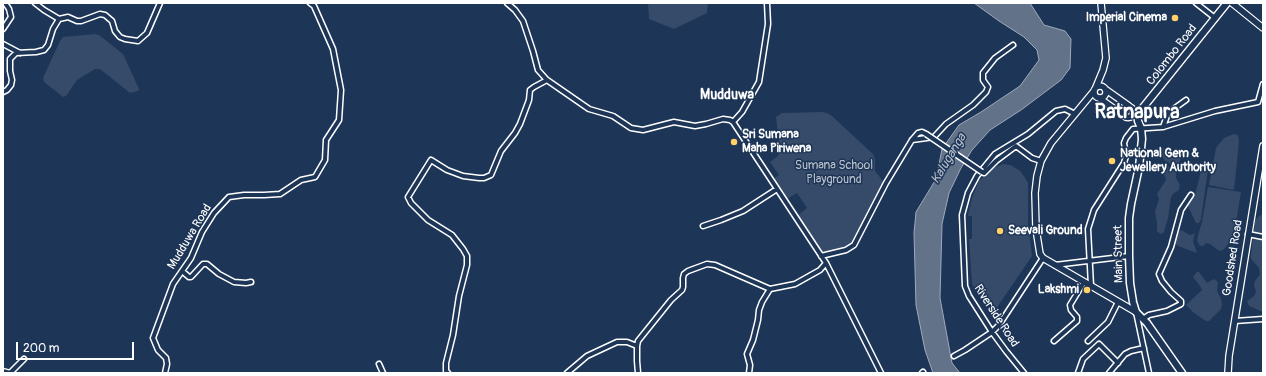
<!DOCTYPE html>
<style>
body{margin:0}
#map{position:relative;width:1266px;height:376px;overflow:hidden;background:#1d3557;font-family:Pangolin,sans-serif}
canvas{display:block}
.frame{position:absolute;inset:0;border:4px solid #fff;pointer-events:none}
.scale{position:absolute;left:16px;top:342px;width:118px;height:18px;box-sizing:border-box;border:2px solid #fff;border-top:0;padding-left:5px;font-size:12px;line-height:14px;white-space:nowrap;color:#fff;-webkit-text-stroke:3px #1d3557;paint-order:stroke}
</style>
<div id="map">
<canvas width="1266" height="376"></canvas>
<div class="frame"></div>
<div class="scale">200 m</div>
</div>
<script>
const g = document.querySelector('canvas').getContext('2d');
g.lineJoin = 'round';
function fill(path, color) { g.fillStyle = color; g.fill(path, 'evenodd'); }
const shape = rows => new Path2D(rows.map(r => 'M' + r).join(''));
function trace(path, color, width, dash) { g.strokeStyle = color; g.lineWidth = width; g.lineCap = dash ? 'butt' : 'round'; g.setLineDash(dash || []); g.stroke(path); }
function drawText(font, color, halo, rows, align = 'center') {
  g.font = font + ' Pangolin,sans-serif'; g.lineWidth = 3; g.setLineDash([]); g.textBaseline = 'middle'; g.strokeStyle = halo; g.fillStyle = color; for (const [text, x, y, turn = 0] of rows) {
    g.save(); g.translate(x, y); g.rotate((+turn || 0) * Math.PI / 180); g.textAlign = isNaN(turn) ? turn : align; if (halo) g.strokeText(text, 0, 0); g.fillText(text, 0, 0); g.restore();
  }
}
const green = shape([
 [648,3,708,3,707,13,674,29,649,19],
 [95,34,99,35,123,54,139,89,138,91,130,93,100,69,95,69,77,80,66,96,63,97,44,82,43,78,60,41,63,37],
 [823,112,829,114,833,117,873,154,875,159,875,171,882,180,883,184,853,243,851,245,825,252,822,251,798,215,807,208,797,193,787,199,773,179,779,175,770,162,778,156,780,152,776,117,782,113],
 [1234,134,1238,135,1239,141,1234,190,1209,185,1216,148,1224,138],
 [1164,148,1174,153,1180,151,1182,155,1176,172,1176,178,1180,185,1179,190,1173,194,1171,197,1168,218,1164,232,1162,234,1159,233,1157,231,1157,223,1155,211,1159,199,1157,194,1166,180,1165,176,1161,173,1160,168,1162,166,1170,167,1171,165,1168,162,1165,161,1160,152],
 [1003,164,1011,165,1020,171,1026,179,1028,183,1028,223,1032,256,996,309,989,308,972,284,969,239,972,239,972,216,968,216,972,198,979,181,992,169],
 [1203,169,1208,171,1207,176,1201,219,1199,223,1196,223,1187,204,1190,200,1195,195,1200,175,1201,170],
 [1208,187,1241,192,1234,235,1226,247,1223,250,1219,251,1210,244,1206,243,1203,246,1200,246,1197,241,1198,235,1202,222],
 [1261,215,1263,215,1263,311,1261,311,1249,306,1247,301,1254,296,1256,292,1254,285,1255,281,1260,274,1259,268,1251,259,1251,254,1255,221,1258,217],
 [1181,230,1190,235,1195,233,1193,241,1197,253,1178,246,1175,243,1176,236],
 [1197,272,1199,272,1207,283,1214,279,1218,282,1217,291,1221,299,1222,304,1221,309,1209,321,1206,321,1194,313,1186,305,1202,290,1200,286,1193,277]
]);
const water = shape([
 [974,3,1030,3,1044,25,1065,31,1071,39,1070,68,1061,80,1021,110,990,130,972,150,961,168,949,193,942,224,940,298,952,363,960,373,933,373,925,350,916,305,914,233,916,212,936,179,942,149,959,125,981,112,1020,86,1039,60,1037,50,1024,37,999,21,974,3]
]);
const minor = shape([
 [35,3,44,10,59,19],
 [507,3,515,10,523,21,533,51,538,70,547,80,589,109,613,116,631,128,643,130,674,122,695,126,706,124,723,119,730,120,733,122,826,263,881,373],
 [1196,3,1215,18],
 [3,29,11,17,9,9,5,3],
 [3,44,20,53],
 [3,92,7,90,11,85,12,80,10,71,10,59,16,53,36,52,44,50,48,45,53,29,59,19,68,17,77,21,81,21,100,14,105,15,112,21,115,31,120,37,125,39,138,41,147,33,160,3],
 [733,122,742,112,759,82,768,24,767,3],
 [1163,127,1168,113,1186,100],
 [912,140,934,137,946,124,973,105,986,92,988,87,983,80,983,73,995,58,1013,45],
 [982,172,984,173,996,161,1016,146,1032,158,1041,161],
 [703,226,721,220,743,211,777,189],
 [1248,234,1263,237],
 [821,256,846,250,854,245,886,183,912,140,918,133,922,132,926,134],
 [1055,265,1129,256],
 [182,271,189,277,191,277,203,264,207,264,219,274,234,282,246,283,251,282],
 [1091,286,1088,229,1094,210,1124,163,1126,156,1124,143,1126,138,1133,129,1163,127,1215,111,1258,102,1263,84],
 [1136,312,1149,373],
 [1143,319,1149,315,1167,311,1181,304,1181,301,1171,292,1162,281,1159,274,1171,247,1181,210,1191,195],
 [1235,321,1263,319],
 [1054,341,1077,321,1077,317,1071,310,1070,305,1084,282],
 [1088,341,1108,322,1118,302],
 [954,356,965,350,992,332,999,325,1043,258],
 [379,364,383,373],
 [3,371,10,373,24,359],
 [165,373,167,364,166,358,158,350,153,338,173,284,191,258,202,232,214,213,229,197,244,195,264,195,280,194,301,180,315,177,325,160,326,140,339,120,341,90,333,49,314,6,310,3],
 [448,373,446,371,446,363,453,335,459,296,467,265,467,256,463,249,452,235,428,220,411,203,408,197,431,160,447,170,463,176,479,178,484,178,491,175,501,151,515,133,520,124,529,100,530,90,534,87,547,80],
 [567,373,587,356,617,342,627,342,637,346],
 [638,373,637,361,637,346,638,341,671,300,682,290,683,287,683,278,684,274,688,271,707,264,715,265,770,289],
 [749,373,750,365,747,354,753,340,758,320,759,310,762,302,770,289,795,284,820,270,826,263],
 [922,373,923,372],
 [1024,373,1006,351,992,332,969,296,965,286,962,215,968,193,977,176,995,154,1028,134,1056,111,1065,109,1075,114],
 [1078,373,1083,359,1099,344,1118,363],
 [1109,373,1125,354,1131,351,1144,348]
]);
const major = shape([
 [1232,3,1263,28],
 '1094 92a6 6 0 1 1 12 0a6 6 0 1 1-12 0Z',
 [1096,87,1103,70,1106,58,1101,3],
 [1105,89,1129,106],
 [1094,91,1051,143,1041,161,1037,176,1035,193,1036,229,1040,254,1043,258,1136,312],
 [1099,98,1123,115],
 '1122.5 112a5.5 5.5 0 1 1 11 0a5.5 5.5 0 1 1-11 0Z',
 [1228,373,1229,356,1263,146]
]);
const highway = shape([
 [1182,373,1147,323,1136,312,1133,302,1130,283,1129,256,1129,218,1131,204,1139,167,1142,139,1141,128,1138,121,1137,115,1227,3]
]);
const minorBridge = shape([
 [926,134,982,172]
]);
const markers = [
 [1175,18,4,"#ffd166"],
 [734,142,4,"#ffd166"],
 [1112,161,4,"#ffd166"],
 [1000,231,4,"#ffd166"],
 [1087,290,4,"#ffd166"]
];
const poiNames = [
 ["Imperial Cinema",1167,18,"right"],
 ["Sri Sumana",742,135],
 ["Maha Piriwena",742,149],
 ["National Gem &",1120,154],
 ["Jewellery Authority",1120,168],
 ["Seevali Ground",1008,231],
 ["Lakshmi",1079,290,"right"]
];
const streetNames = [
 ["Colombo Road",1172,55,-52],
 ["Mudduwa Road",190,237,-59],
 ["Main Street",1119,254,-91],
 ["Goodshed Road",1233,258,-81],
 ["Riverside Road",996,316,57]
];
const parkNames = [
 ["Sumana School",834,166],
 ["Playground",834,180]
];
const waterNames = [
 ["Kaluganga",949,159,-59]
];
const quarterNames = [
 ["Mudduwa",727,95]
];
const townNames = [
 ["Ratnapura",1137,113]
];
fill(green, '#364b69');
fill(water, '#617289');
trace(water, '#a0aab8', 1);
trace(minor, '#fff', 7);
trace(major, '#fff', 8);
trace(highway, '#fff', 9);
trace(minor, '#1d3557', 4);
trace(major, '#1d3557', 5.5);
trace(highway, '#1d3557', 6);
trace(minorBridge, '#fff', 7, []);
trace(minorBridge, '#1d3557', 4);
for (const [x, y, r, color] of markers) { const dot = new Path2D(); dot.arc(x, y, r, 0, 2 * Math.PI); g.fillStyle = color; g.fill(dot); trace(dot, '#1d3557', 1.5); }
drawText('bold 12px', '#fff', '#1d3557', poiNames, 'left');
drawText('12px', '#fff', '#1d3557', streetNames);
drawText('12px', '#b9c0ca', '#1d3557', parkNames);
drawText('italic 13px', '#b8c0ca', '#1d3557', waterNames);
drawText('bold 14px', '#fff', '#1d3557', quarterNames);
drawText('bold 20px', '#fff', '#1d3557', townNames);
</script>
